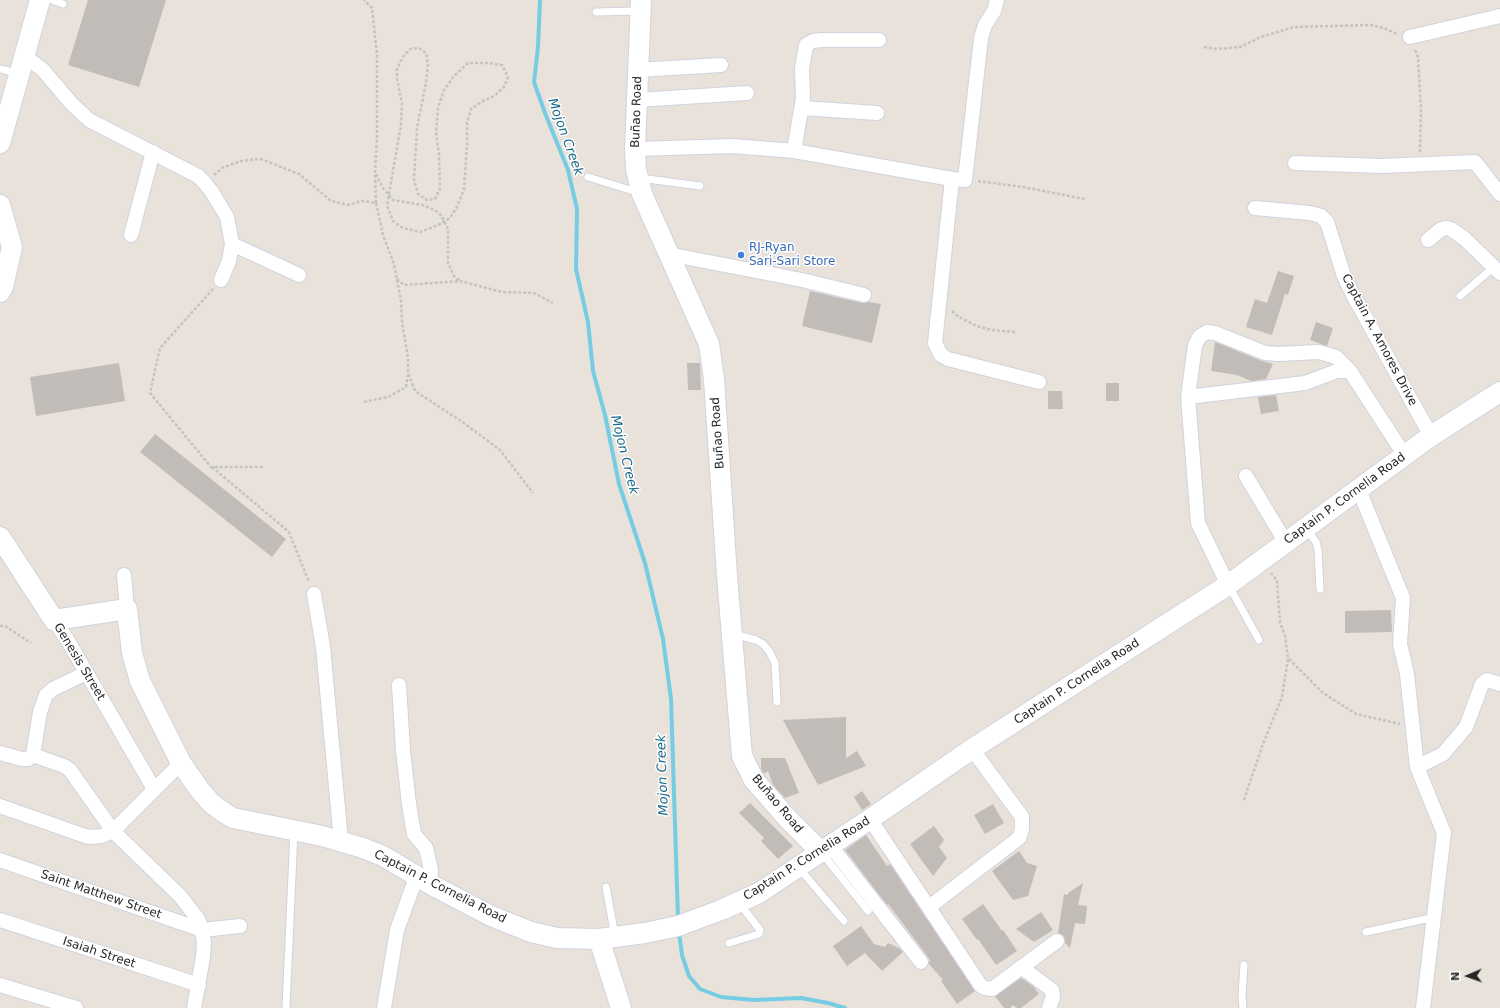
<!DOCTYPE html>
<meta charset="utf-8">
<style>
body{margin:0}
#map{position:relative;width:1500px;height:1008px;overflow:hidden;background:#e9e2da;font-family:"DejaVu Sans",sans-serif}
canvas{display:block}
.north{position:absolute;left:1448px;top:956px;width:40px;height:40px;-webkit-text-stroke:3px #fff;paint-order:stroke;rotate:268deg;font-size:11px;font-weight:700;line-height:16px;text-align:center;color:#272727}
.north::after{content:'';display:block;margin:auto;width:14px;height:18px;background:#272727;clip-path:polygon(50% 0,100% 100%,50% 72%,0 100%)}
</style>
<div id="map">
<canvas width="1500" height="1008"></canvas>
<div class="north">N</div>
</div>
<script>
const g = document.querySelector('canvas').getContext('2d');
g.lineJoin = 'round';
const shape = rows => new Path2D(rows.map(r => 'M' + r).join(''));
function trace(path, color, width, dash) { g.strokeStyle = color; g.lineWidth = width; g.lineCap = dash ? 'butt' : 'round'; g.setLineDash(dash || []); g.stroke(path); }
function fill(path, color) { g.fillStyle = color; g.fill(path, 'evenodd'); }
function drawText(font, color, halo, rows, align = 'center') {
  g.font = font + ' "DejaVu Sans",sans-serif'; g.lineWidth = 3; g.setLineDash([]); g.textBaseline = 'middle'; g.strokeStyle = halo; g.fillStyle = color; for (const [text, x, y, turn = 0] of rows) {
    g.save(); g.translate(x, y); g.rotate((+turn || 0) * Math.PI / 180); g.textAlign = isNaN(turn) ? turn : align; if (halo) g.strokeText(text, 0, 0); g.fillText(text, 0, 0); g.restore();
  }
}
const stream = shape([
 [540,0,538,47,534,82,545,113,568,170,577,209,576,269,588,322,593,371,605,415,619,484,645,563,663,639,671,699,678,919],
 [679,932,682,955,689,976,700,989,721,997,754,1000,801,998,828,1003,845,1008]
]);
const building = shape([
 [88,0,166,0,139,87,68,65],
 [1278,271,1294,276,1288,295,1285,294,1272,335,1246,327,1255,299,1267,303],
 [810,291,862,303,869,302,881,304,872,343,802,326],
 [1316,322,1333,328,1327,346,1310,340],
 [1215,342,1262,361,1273,364,1266,379,1251,381,1237,375,1211,371],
 [119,363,125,401,36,416,30,377],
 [687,363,700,363,701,390,688,390],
 [1106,383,1119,383,1119,401,1106,401],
 [1048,391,1062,391,1063,409,1048,409],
 [1276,395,1279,411,1261,414,1258,397],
 [155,434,286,539,272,557,140,452],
 [1391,610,1392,632,1345,633,1345,611],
 [846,717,846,758,857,751,866,766,818,785,783,720],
 [761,758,785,758,799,793,785,798,773,785,768,771,764,774,761,769],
 [862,791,871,804,862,810,854,797],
 [750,803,793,846,778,859,761,841,764,838,739,813],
 [993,804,1004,823,985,834,974,815],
 [934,826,944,840,939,847,947,858,933,876,910,844],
 [866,835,887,866,890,864,975,991,957,1004,941,981,943,980,929,964,929,961,931,962,928,957,888,904,887,905,845,850],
 [1019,851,1027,863,1037,866,1028,896,1013,900,992,871],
 [1083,883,1078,905,1087,906,1085,924,1075,923,1070,948,1065,943,1064,936,1058,933,1064,894,1068,895,1068,893],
 [983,904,1002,931,1003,930,1017,951,996,965,978,939,977,940,962,919],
 [1041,912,1053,930,1034,942,1016,929],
 [861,926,874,944,885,947,888,943,899,948,903,952,882,971,865,953,847,966,833,946],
 [1021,978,1033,986,1039,994,1021,1008,1017,1008,1013,1005,1010,1008,1004,1008,995,996]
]);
const path = shape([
 [1204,47,1217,49,1240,47,1261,37,1294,27,1371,25,1384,28,1397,34],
 [419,48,426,53,428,64,426,83,417,128,414,179,418,194,427,200,435,199,440,188,439,154,436,133,438,108,444,90,454,76,468,63,488,63,502,65,508,77,504,87,494,96,483,101,471,109,467,123,467,146,464,189,457,207,450,218,438,225,420,232,403,228,393,221,387,205,401,125,402,103,397,79,397,69,403,57,410,49,419,48],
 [1415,50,1418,57,1421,109,1420,152],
 [376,174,382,187,393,200,422,205,435,210,441,215,448,229,448,263,454,276,460,281],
 [214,175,222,168,241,161,261,159,299,174,331,201,348,205,362,201,376,203,375,171,377,138,377,55,372,8,364,0],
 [978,181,1023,187,1085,199],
 [376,203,383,235,394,264,401,301,402,322,408,358,408,372,415,391,461,421,500,450,533,493],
 [397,279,404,285,460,281,502,292,534,293,553,303],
 [213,289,160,348,150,393,211,467,263,467],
 [952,311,959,317,977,326,991,330,1015,332],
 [364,402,388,397,406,387,408,373],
 [212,467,289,532,309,582],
 [0,626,5,626,31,643],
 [1289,659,1323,693,1356,714,1400,724],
 [1244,800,1263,744,1282,697,1288,659,1285,636,1280,622,1277,580,1271,573]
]);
const lane = shape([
 [52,0,63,4],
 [596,12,639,11],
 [0,69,18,73],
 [588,177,640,193],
 [640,178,700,186],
 [1460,296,1494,267],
 [1306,529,1316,542,1318,550,1320,589],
 [1229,586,1259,640],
 [734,634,756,640,763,644,769,651,775,663,777,702],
 [822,853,868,911],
 [799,868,844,921],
 [606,887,615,936],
 [1366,932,1435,917],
 [729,943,759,934,760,930,739,903],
 [286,1008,294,831],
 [1243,1008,1242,995,1244,965]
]);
const street = shape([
 [1410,37,1500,16],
 [25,56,43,70,71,103,89,120,198,176,204,182,212,192,227,217,232,244,229,261,221,280],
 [638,70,721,65],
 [637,100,747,93],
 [802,108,877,113],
 [635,149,733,146,794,151,952,179,965,180,981,38,985,25,994,11,997,0],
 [794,151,803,98,802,69,806,45,813,41,822,40,879,40],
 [1295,163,1382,166,1475,162,1500,194],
 [952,179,935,343,941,355,948,359,1039,382],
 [1255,208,1310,213,1321,216,1327,222,1344,276,1352,293,1431,436],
 [131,235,153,152],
 [1428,240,1440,230,1446,228,1451,229,1465,239,1500,273],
 [232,244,299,275],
 [668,254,802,280,864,295],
 [1188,397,1305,383,1337,371,1350,371,1405,456],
 [1246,476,1286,543],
 [1359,490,1403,598,1400,644,1407,674,1417,767,1444,833,1423,1008],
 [124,575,127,609],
 [1228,585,1198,523,1188,397,1195,345,1200,336,1207,332,1215,333,1265,353,1279,354,1319,352,1336,357,1350,371],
 [314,594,323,647,341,841],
 [54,620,68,641,154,789],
 [399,685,403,750,409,804,414,834,426,848,431,870,430,884],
 [0,753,22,759,28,759,33,755],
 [33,755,64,766,70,770,113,831,180,896,198,919,202,930,204,943,203,957,194,1008],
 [33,755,40,712,46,695,53,689,86,673],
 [1417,767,1443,754,1466,727,1482,684,1487,680,1500,684],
 [0,806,88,837,102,836,113,831,181,763],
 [870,819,981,986,985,988,992,989,1057,941],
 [830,845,921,962],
 [0,860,202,930,240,926],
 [929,907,1019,838,1022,829,1022,817,972,749],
 [0,920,199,985],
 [1021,967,1052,990,1053,997,1049,1008],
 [0,985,76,1008],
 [384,1008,397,930,417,875]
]);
const secondary = shape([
 [641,0,635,149,636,169,642,194,709,344,714,379,727,576,742,756,754,780,788,819,820,851],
 [0,143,40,0],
 [0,205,12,247,3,287,0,292],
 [0,537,54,620,127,609,132,653,140,681,181,763,199,789,211,803,223,812,233,818,322,836,363,848,383,856,430,884,491,916,531,932,557,938,599,939,645,933,678,926,721,910,759,893,870,819,972,749,1228,585,1431,436,1500,392],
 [599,939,621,1008]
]);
const markers = [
 [741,255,4,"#3f7fe0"]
];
const streetNames = [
 ["Buñao Road",637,112,-88],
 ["Captain A. Amores Drive",1379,340,62],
 ["Buñao Road",718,433,-94],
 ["Captain P. Cornelia Road",1345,499,-36],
 ["Genesis Street",79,662,59],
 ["Captain P. Cornelia Road",1077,682,-33],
 ["Buñao Road",777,804,50],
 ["Captain P. Cornelia Road",807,859,-32],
 ["Captain P. Cornelia Road",440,887,27],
 ["Saint Matthew Street",101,895,19],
 ["Isaiah Street",99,953,18]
];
const shopNames = [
 ["RJ-Ryan",749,248],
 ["Sari-Sari Store",749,262]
];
const waterNames = [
 ["Mojon Creek",565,137,70],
 ["Mojon Creek",624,455,76],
 ["Mojon Creek",663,775,-92]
];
trace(stream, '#75cce3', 4);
fill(building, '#c1bcb7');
trace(lane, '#d0d3df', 9);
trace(street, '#d0d3df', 16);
trace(secondary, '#d0d3df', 22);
trace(path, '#c3c3c3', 2.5, [3, 2]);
trace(lane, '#fff', 7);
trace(street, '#fff', 14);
trace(secondary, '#fff', 20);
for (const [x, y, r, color] of markers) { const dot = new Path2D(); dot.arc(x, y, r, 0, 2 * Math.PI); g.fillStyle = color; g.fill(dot); trace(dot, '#fff', 1.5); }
drawText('12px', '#272727', '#fff', streetNames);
drawText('12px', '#366cbe', '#fff', shopNames, 'left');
drawText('italic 13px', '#186a8b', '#fff', waterNames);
</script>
